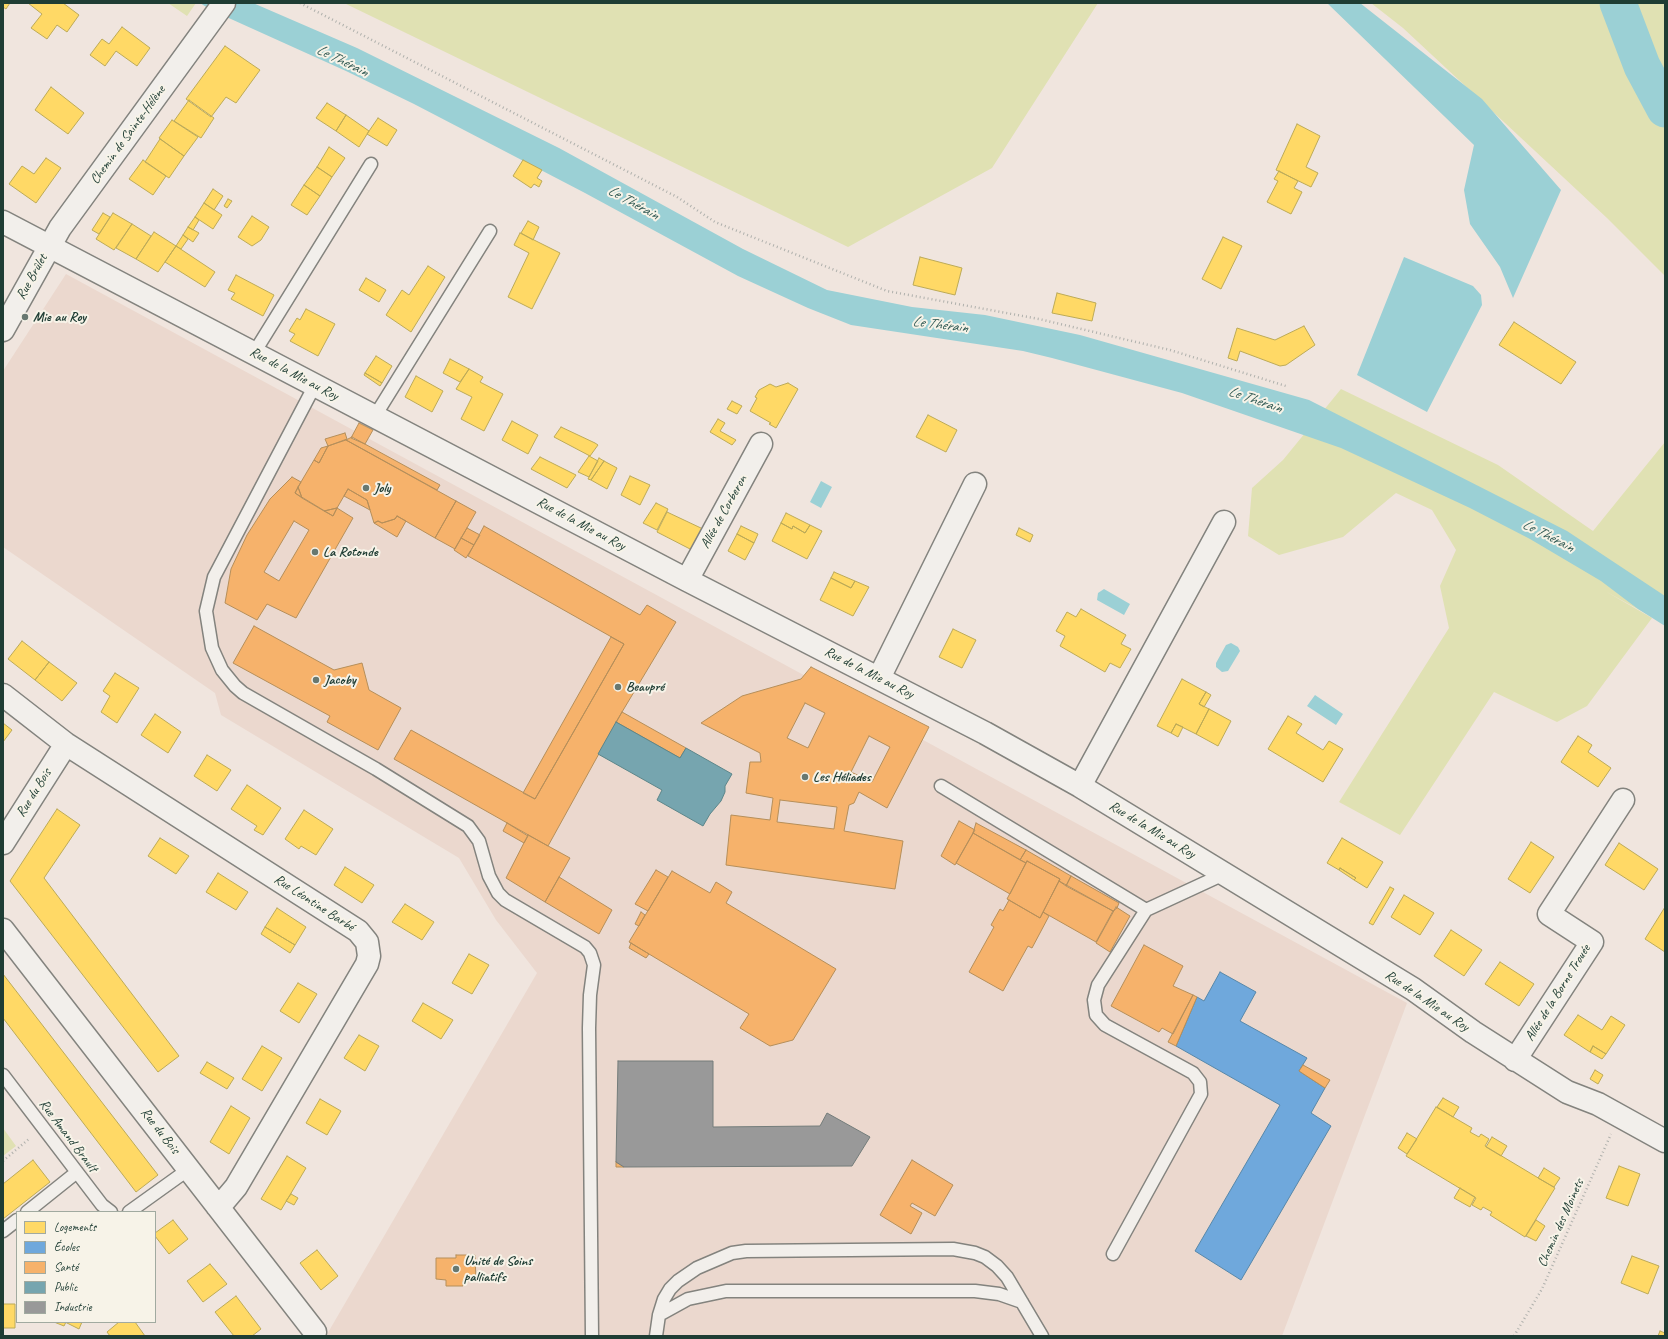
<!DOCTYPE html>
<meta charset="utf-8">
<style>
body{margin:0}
#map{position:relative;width:1668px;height:1339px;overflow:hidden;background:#f0e5de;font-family:Caveat,sans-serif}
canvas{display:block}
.frame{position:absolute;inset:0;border:4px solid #1f3d34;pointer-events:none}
.legend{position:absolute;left:16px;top:1211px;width:140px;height:112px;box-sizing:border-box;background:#f7f3e8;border:1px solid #a1aaa0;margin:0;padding:5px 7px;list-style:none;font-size:12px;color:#1f3d34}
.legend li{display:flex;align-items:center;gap:8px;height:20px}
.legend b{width:20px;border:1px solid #a1aaa0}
</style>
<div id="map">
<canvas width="1668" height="1339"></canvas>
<div class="frame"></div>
<ul class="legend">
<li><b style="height:11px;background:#ffd966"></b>Logements</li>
<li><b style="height:11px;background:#6fa8dc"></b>Écoles</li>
<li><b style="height:11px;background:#f6b26b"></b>Santé</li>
<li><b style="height:11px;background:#76a5af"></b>Public</li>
<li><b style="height:11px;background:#999"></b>Industrie</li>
</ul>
</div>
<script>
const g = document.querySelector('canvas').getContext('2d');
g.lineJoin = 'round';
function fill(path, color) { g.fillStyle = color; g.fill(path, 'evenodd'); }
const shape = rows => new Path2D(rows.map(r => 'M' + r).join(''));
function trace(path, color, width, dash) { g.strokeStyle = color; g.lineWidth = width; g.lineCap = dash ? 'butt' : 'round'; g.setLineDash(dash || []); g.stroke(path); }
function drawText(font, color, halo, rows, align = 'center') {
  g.font = font + ' Caveat,sans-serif'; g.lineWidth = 4; g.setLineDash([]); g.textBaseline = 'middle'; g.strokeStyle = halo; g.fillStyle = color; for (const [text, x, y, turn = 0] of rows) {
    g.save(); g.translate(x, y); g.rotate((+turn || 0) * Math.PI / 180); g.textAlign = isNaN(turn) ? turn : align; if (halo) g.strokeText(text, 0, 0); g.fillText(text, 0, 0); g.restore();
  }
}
const built = shape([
 [66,274,1407,1003,1282,1336,326,1336,537,973,496,920,459,858,221,715,215,693,3,547,3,371]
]);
const green = shape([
 [168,3,196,3,187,16],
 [344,3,1098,3,992,168,848,247],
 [1371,3,1665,3,1665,276,1607,218,1403,28],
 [1341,389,1498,465,1593,531,1665,442,1665,624,1605,591,1652,618,1587,706,1557,722,1494,692,1400,835,1339,802,1449,628,1440,586,1456,550,1432,510,1396,493,1343,537,1279,555,1248,536,1252,488,1283,460],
 [3,1128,16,1146,3,1156]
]);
const water = shape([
 [200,3,253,3,357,48,559,148,743,249,827,290,912,307,985,315,1080,335,1309,400,1567,531,1665,596,1665,626,1638,609,1601,581,1530,539,1470,508,1341,448,1182,393,1052,358,1023,351,851,325,808,308,738,276,585,193,414,104,346,71,211,10],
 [1327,3,1360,3,1482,99,1561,190,1513,298,1500,267,1470,224,1464,190,1474,145],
 [1404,257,1473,286,1481,295,1482,305,1427,412,1357,375],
 [821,481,832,487,821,508,810,502],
 [1104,589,1130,604,1124,615,1097,600,1098,593],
 [1231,643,1238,647,1240,651,1228,671,1222,672,1216,667,1216,663,1226,645],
 [1315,695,1343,714,1336,725,1307,706]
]);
const homes = shape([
 [3,3,10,3,6,9,3,7,3,3],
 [63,3,79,15,67,32,57,25,47,39,31,28,42,14,28,3,63,3],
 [122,27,150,48,137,66,116,51,105,66,90,55,102,39,109,44,122,27],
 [225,46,260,70,236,103,226,97,211,117,186,99,225,46],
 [51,87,84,113,68,134,35,110,51,87],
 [189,100,214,118,201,138,174,121,189,100],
 [327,103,346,115,336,131,316,118,327,103],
 [346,115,369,131,359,147,336,131,346,115],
 [378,118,397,130,387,146,367,134,378,118],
 [172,120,198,137,184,156,159,138,172,120],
 [1297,124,1320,136,1306,167,1318,173,1311,187,1276,170,1297,124],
 [160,139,184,156,169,178,145,162,160,139],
 [329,147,345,158,332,177,317,167,329,147],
 [46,158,61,168,36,203,9,184,22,166,34,174,46,158],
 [143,160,166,176,153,195,129,179,143,160],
 [523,160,542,170,537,178,542,181,539,187,534,184,531,188,513,176,523,160],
 [317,167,332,177,320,196,304,185,317,167],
 [1279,171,1298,181,1294,188,1302,192,1291,214,1267,202,1278,181,1274,179,1279,171],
 [304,185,320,196,307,215,291,205,304,185],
 [213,189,223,196,214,210,204,203,213,189],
 [228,199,232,201,227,208,224,206,228,199],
 [204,203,222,215,213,229,195,217,204,203],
 [103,213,110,217,99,234,92,230,103,213],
 [113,213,132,224,114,250,96,239,113,213],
 [252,216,269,227,261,240,252,246,238,237,252,216],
 [195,217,199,220,193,230,188,227,195,217],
 [528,221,539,227,533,240,521,233,528,221],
 [132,224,151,236,136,259,116,248,132,224],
 [188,227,199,233,193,242,183,235,188,227],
 [154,232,176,246,158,272,136,259,154,232],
 [520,233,560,253,532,309,508,297,529,253,514,245,520,233],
 [183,235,188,239,181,249,176,246,183,235],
 [1223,237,1242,246,1221,289,1202,279,1223,237],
 [176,246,215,272,205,287,165,262,176,246],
 [920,257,962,268,955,295,913,285,920,257],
 [428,266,445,277,411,332,386,315,402,290,409,295,428,266],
 [236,275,274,295,263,316,231,299,235,293,228,290,236,275],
 [366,278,386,290,379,302,359,290,366,278],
 [1057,293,1096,303,1092,321,1052,313,1057,293],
 [306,309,335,324,318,356,290,341,295,334,289,331,297,318,300,320,306,309],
 [1514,322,1576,362,1561,384,1499,345,1514,322],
 [1304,326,1315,345,1286,365,1280,366,1240,351,1237,361,1228,358,1237,328,1275,340,1304,326],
 [376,356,392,366,382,383,365,373,376,356],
 [450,359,469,369,460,382,443,373,450,359],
 [469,369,483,377,480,382,503,394,484,431,461,419,472,397,456,389,469,369],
 [365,373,382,383,380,386,364,375,365,373],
 [416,376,443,391,432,412,405,397,416,376],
 [788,383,798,389,776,428,769,424,771,423,750,411,757,398,755,397,759,390,770,384,776,387,788,383],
 [732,401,742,406,737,414,727,409,732,401],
 [928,415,957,430,946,452,916,437,928,415],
 [718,419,725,423,720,431,736,440,732,445,710,432,718,419],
 [512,421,538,435,528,454,502,440,512,421],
 [561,427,595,443,598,445,590,456,554,437,561,427],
 [589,456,598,461,589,477,578,472,589,456],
 [540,457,576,475,567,488,531,469,540,457],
 [599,458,604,461,591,480,588,479,599,458],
 [604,461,617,468,607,489,591,480,604,461],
 [630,476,650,485,640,505,621,495,630,476],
 [656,503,668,509,657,530,643,523,656,503],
 [667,512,703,529,692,550,657,532,667,512],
 [786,513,810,525,805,533,793,526,792,529,781,523,786,513],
 [781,523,792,529,793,526,805,533,810,525,822,531,807,559,772,541,781,523],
 [741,526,758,534,754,543,737,534,741,526],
 [1019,528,1033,535,1030,542,1016,535,1019,528],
 [737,534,754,543,745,560,728,551,737,534],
 [834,572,855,581,851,588,831,578,834,572],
 [831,578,851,588,855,581,869,587,853,616,820,600,831,578],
 [1081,609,1126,635,1121,644,1131,649,1120,668,1110,663,1105,672,1060,646,1065,636,1056,631,1067,612,1076,617,1081,609],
 [953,629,976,640,962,668,939,657,953,629],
 [22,641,49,662,35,680,8,659,22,641],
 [49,662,77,683,62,701,35,680,49,662],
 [115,673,139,688,117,723,101,712,110,696,103,691,115,673],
 [1182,679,1206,692,1199,704,1209,709,1196,734,1176,724,1171,733,1157,726,1182,679],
 [1206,692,1211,695,1204,707,1199,704,1206,692],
 [1209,709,1231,721,1218,746,1196,734,1209,709],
 [155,714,181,732,168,753,141,735,155,714],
 [1288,716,1302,724,1296,733,1323,750,1329,741,1343,749,1323,782,1268,749,1288,716],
 [3,723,12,730,3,742,3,723],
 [1176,724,1183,727,1178,737,1171,733,1176,724],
 [1578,736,1592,745,1588,752,1611,768,1598,787,1561,762,1578,736],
 [207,755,231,770,217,791,194,776,207,755],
 [247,785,281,808,263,835,254,830,257,826,231,809,247,785],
 [57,809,80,825,44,878,179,1056,158,1072,10,881,57,809],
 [304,810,333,829,316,855,301,846,299,849,285,839,304,810],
 [160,838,189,856,176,874,148,856,160,838],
 [1342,838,1383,862,1367,888,1354,880,1356,878,1340,868,1339,870,1327,863,1342,838],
 [1531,842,1554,857,1530,893,1508,879,1531,842],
 [1619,843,1658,869,1644,890,1605,865,1619,843],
 [345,867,374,885,362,903,334,885,345,867],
 [1340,868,1356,878,1354,880,1339,870,1340,868],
 [218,873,248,892,236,910,206,892,218,873],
 [1390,887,1394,889,1373,925,1369,923,1390,887],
 [1404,895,1434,913,1420,935,1391,917,1404,895],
 [405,904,434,922,422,940,392,922,405,904],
 [1665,907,1665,952,1645,939,1665,907],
 [277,908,306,927,295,945,265,927,277,908],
 [265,927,295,945,290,953,261,934,265,927],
 [1451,930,1482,950,1464,976,1434,956,1451,930],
 [469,954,489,965,472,994,452,983,469,954],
 [1500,962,1534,984,1519,1006,1485,984,1500,962],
 [3,974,158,1175,136,1192,3,1018,3,974],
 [298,983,317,994,299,1023,280,1011,298,983],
 [423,1003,453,1020,441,1039,412,1021,423,1003],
 [1578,1015,1602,1030,1611,1016,1625,1025,1606,1054,1593,1046,1590,1052,1564,1035,1578,1015],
 [359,1035,379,1046,365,1071,344,1058,359,1035],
 [262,1046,282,1058,262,1091,242,1079,262,1046],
 [1593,1046,1606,1054,1602,1059,1590,1052,1593,1046],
 [207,1062,234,1078,227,1089,200,1073,207,1062],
 [1595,1070,1603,1075,1598,1084,1590,1079,1595,1070],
 [1443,1098,1459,1107,1453,1117,1437,1107,1443,1098],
 [320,1099,341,1111,327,1135,306,1123,320,1099],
 [231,1106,250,1118,229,1154,210,1142,231,1106],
 [1436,1107,1472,1128,1470,1132,1479,1137,1481,1134,1489,1139,1485,1146,1555,1188,1525,1237,1490,1215,1492,1212,1483,1207,1481,1210,1472,1205,1476,1198,1406,1156,1436,1107],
 [1407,1133,1417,1139,1407,1154,1398,1148,1407,1133],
 [1492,1137,1507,1146,1501,1156,1486,1147,1492,1137],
 [287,1156,306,1168,281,1210,261,1199,287,1156],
 [33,1160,50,1182,3,1219,3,1184,33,1160],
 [1619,1166,1640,1174,1628,1206,1606,1198,1619,1166],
 [1544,1168,1560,1178,1554,1187,1538,1178,1544,1168],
 [1460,1188,1475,1197,1470,1207,1454,1198,1460,1188],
 [291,1194,298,1198,294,1205,286,1201,291,1194],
 [173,1220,188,1239,169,1254,155,1236,155,1233,173,1220],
 [1536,1220,1545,1226,1536,1241,1526,1236,1536,1220],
 [317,1250,338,1276,321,1290,300,1263,317,1250],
 [1632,1256,1659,1266,1648,1294,1621,1283,1632,1256],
 [210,1264,227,1284,203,1302,187,1281,210,1264],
 [236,1296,261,1329,252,1336,234,1336,215,1312,236,1296],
 [3,1304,15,1304,15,1328,3,1328,3,1304],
 [54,1322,66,1322,64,1326,54,1322],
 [65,1322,82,1322,79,1329,65,1322],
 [119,1322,135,1322,145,1336,110,1336,107,1332,119,1322],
 [1660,1331,1665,1333,1665,1336,1658,1336,1660,1331]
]);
const schools = shape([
 [1220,972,1256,992,1240,1021,1307,1058,1299,1071,1325,1088,1311,1113,1331,1126,1241,1280,1195,1251,1280,1105,1176,1046,1197,997,1204,1001,1220,972]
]);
const health = shape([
 [359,423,373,430,365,444,351,438,359,423],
 [345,433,347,439,328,446,325,439,345,433],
 [352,437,440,485,437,490,346,440,352,437],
 [346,440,456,501,435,538,397,516,395,519,382,523,378,521,374,523,367,500,348,489,337,508,324,511,302,498,298,487,314,460,319,463,328,446,346,440],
 [328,446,319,463,314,460,321,448,328,446],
 [292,477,301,482,295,493,333,516,337,508,353,518,296,618,267,604,257,620,225,603,231,569,247,535,270,499,292,477],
 [294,521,309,530,279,581,264,572,294,521],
 [298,487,302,498,295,493,298,487],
 [348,489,367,500,370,510,344,496,348,489],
 [456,501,476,512,455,549,435,538,456,501],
 [337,508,333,516,324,511,337,508],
 [397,516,406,521,397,537,374,523,378,521,382,523,395,519,397,516],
 [484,526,640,615,647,605,676,622,622,712,548,846,394,759,411,730,535,799,624,644,468,556,484,526],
 [467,528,480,535,474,545,461,538,467,528],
 [461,538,474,545,466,558,454,550,461,538],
 [254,626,334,670,362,663,369,690,401,708,378,750,327,722,330,716,233,663,254,626],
 [611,637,624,644,535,799,523,793,611,637],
 [811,667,929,727,887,808,859,792,854,803,849,805,844,831,903,841,895,889,726,865,731,815,770,820,773,798,746,793,750,762,761,762,760,753,701,723,742,696,801,679,811,667],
 [805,703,825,713,808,748,787,738,805,703],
 [869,736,890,747,872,782,851,772,869,736],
 [780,800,837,807,834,829,777,822,780,800],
 [622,712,686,748,680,758,616,722,622,712],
 [959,821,975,830,955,865,941,856,959,821],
 [507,823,528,836,524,843,503,831,507,823],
 [976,823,1026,850,1020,860,973,833,976,823],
 [973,833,1026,863,1010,894,956,863,973,833],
 [528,835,570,858,545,902,506,878,528,835],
 [1026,850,1071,876,1066,886,1059,881,1060,879,1027,861,1026,863,1020,860,1026,850],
 [1027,861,1060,879,1040,918,1007,899,1027,861],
 [656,870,668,877,648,911,635,904,656,870],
 [672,871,710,893,716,882,732,892,726,903,836,969,793,1040,770,1046,740,1028,749,1014,629,942,672,871],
 [1071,876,1119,903,1117,908,1113,911,1066,886,1071,876],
 [559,877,612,910,599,934,545,902,559,877],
 [1059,881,1113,911,1096,942,1043,912,1059,881],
 [1009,900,1040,918,1043,912,1049,916,1032,948,1028,946,1003,991,969,972,994,927,991,925,1000,909,1003,911,1009,900],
 [1116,907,1130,916,1110,952,1096,943,1116,907],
 [641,912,645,915,639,926,635,924,641,912],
 [631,943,649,954,646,958,629,948,631,943],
 [1144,945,1183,966,1173,986,1193,995,1173,1034,1162,1028,1159,1032,1111,1006,1144,945],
 [1193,995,1197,997,1176,1046,1168,1042,1193,995],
 [1303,1065,1330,1080,1325,1088,1299,1071,1303,1065],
 [912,1160,953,1185,935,1216,912,1203,910,1206,922,1213,911,1234,880,1215,912,1160],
 [616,1162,624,1167,616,1167,616,1162],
 [456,1255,475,1255,476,1281,463,1281,463,1286,446,1286,446,1280,436,1279,436,1258,456,1258,456,1255]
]);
const public = shape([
 [616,722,680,758,686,748,732,774,725,786,725,792,721,801,710,814,703,826,657,800,662,790,598,754,616,722]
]);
const industry = shape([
 [618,1061,713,1061,713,1127,820,1126,827,1113,870,1137,852,1166,624,1167,616,1162,618,1061]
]);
const river = shape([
 [1618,3,1642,66,1665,109]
]);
const path = shape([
 [300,3,677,197,715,222,887,291,1039,319,1170,350,1286,386],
 [3,1161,30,1138],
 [1514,1336,1542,1289,1611,1134]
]);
const lane = shape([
 [254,353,371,164],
 [315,385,214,577,206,611,212,648,222,670,235,686,243,693,376,769,468,826,479,841,489,876,498,893,505,900,585,947,590,953,594,965,590,995,589,1028,592,1336],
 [375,416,490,231],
 [941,786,1146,910,1224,874],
 [3,1075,102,1205,111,1212],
 [27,1212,77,1172],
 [129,1212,189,1169],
 [3,1231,17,1220],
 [1113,1254,1201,1094,1200,1082,1193,1073,1105,1025,1096,1015,1094,1000,1098,985,1146,910],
 [659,1315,688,1299,726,1291,975,1291,999,1294,1022,1302],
 [656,1336,659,1315,664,1299,670,1289,678,1281,697,1268,732,1253,746,1251,953,1249,975,1253,985,1257,997,1266,1007,1277,1042,1336]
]);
const street = shape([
 [3,222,687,580,985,733,1080,786,1413,989,1473,1032,1567,1092,1598,1104,1665,1141],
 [3,330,60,228,224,3],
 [687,580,761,444],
 [879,678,975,484],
 [3,695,66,744,358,931,367,942,369,956,367,964,236,1187,225,1200,217,1206],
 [1080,786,1224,522],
 [3,843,66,744],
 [3,930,315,1332],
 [1515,1060,1592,942,1549,914,1623,800]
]);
const markers = [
 [25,317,4,"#687870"],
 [366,488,4,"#687870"],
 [315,552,4,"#687870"],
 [316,680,4,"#687870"],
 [618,687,4,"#687870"],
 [805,777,4,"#687870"],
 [456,1269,4,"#687870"]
];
const streetNames = [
 ["Chemin de Sainte-Hélène",128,135,-54],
 ["Rue Brûlet",32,277,-61],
 ["Rue de la Mie au Roy",294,374,28],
 ["Allée de Corberon",724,512,-61],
 ["Rue de la Mie au Roy",581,524,28],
 ["Rue de la Mie au Roy",869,673,27],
 ["Rue du Bois",34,793,-58],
 ["Rue de la Mie au Roy",1152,830,31],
 ["Rue Léontine Barbé",314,903,33],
 ["Allée de la Borne Trouée",1558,993,-58],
 ["Rue de la Mie au Roy",1427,1001,34],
 ["Rue du Bois",160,1131,52],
 ["Rue Amand Brault",68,1136,53],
 ["Chemin des Moinets",1561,1223,-66]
];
const poiNames = [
 ["Mie au Roy",33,317],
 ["Joly",374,488],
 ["La Rotonde",323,552],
 ["Jacoby",324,680],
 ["Beaupré",626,687],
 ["Les Héliades",813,777],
 ["Unité de Soins",464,1261],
 ["palliatifs",464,1277]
];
const waterNames = [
 ["Le Thérain",342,61,26],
 ["Le Thérain",633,203,29],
 ["Le Thérain",940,325,7],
 ["Le Thérain",1255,400,19],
 ["Le Thérain",1548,536,27]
];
fill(built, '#ebd8ce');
fill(green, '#e0e1b3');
fill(water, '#9bd0d5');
fill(homes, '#ffd966');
trace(homes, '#bcaa57', 1);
fill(schools, '#6fa8dc');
trace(schools, '#5788aa', 1);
fill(health, '#f6b26b');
trace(health, '#b68f5a', 1);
fill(public, '#76a5af');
trace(public, '#5c868a', 1);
fill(industry, '#999');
trace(industry, '#747d7b', 1);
trace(river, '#9bd0d5', 37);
trace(lane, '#83837e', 15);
trace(street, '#83837e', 25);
trace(path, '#afb0ac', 2.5, [1, 3]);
trace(lane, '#f2efeb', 12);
trace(street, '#f2efeb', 22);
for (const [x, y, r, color] of markers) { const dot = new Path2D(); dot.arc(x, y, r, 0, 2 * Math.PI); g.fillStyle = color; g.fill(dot); trace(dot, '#f7f3e8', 1.5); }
drawText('14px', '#1f3d34', '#f7f3e8', streetNames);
drawText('bold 14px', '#1f3d34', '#f7f3e8', poiNames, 'left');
drawText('italic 15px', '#305953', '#f7f3e8', waterNames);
</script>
